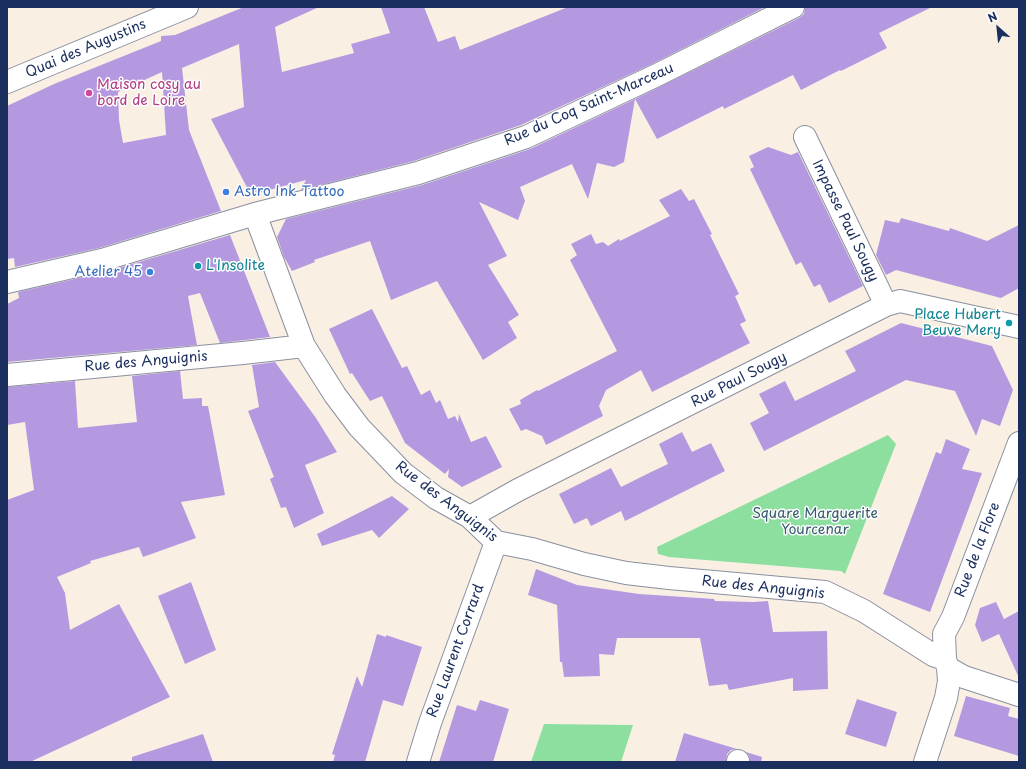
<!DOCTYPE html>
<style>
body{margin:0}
#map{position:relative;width:1026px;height:769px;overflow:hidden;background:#f9f0e3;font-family:"Playpen Sans",sans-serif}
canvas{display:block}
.frame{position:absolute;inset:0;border:8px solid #1b2f5e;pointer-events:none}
.north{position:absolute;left:978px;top:8px;width:40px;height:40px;-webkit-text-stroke:3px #fff;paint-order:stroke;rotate:333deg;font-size:11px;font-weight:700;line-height:16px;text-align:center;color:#1b2f5e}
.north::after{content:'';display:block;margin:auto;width:14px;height:18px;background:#1b2f5e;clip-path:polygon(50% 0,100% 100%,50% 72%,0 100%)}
</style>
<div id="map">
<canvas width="1026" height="769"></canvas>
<div class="frame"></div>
<div class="north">N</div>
</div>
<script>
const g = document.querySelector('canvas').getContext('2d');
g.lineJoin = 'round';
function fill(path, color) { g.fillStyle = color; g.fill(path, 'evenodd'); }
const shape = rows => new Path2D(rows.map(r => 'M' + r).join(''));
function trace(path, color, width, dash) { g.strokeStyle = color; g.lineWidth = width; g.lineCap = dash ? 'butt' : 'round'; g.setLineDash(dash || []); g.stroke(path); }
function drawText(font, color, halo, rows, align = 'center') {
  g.font = font + ' "Playpen Sans",sans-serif'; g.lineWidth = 3; g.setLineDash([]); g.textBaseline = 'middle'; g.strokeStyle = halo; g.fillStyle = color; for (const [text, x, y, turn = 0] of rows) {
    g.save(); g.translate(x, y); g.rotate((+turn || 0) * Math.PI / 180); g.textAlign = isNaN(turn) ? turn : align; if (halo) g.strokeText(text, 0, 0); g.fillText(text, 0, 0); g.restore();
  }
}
const green = shape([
 [888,435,896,444,845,574,841,571,669,557,658,554,657,547],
 [544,724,633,725,621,762,531,762]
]);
const building = shape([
 [244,7,319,7,275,27,282,72,354,53,351,44,390,33,381,7,424,7,438,42,455,36,460,50,568,7,765,7,652,64,521,125,414,161,301,190,306,180,251,195,211,119,244,107,239,44,182,68,189,130,221,211,99,248,15,267,14,258,7,259,7,106,54,84,161,41,161,36,175,35],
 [162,72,166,135,123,143,119,120,118,92],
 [805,7,932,7,879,33,887,48,841,71,840,70,801,90,793,75,724,109,723,106,657,139,635,99,799,18,804,14],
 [635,99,624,162,614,167,597,163,588,199,572,164,520,187,525,201,518,220,479,202,507,256,488,265,519,315,508,322,517,338,483,360,437,281,391,300,370,241,314,260,315,262,292,271,284,257,277,237,286,219,422,185,530,149],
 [768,147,791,155,798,152,863,286,829,303,820,284,814,287,801,262,796,265,750,169,754,167,749,156],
 [681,189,689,201,694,199,712,234,710,235,739,294,735,296,746,321,740,324,750,343,652,392,641,370,606,390,599,406,603,416,546,445,542,436,526,429,521,431,509,409,521,404,520,400,537,390,538,391,617,351,570,260,577,255,571,244,591,234,596,244,603,242,608,246,619,239,620,241,670,216,659,200],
 [901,218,949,231,950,228,987,241,1019,225,1019,288,1001,298,896,270,886,275,876,255,885,220,899,223],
 [230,235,270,337,220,343,200,293,188,296,197,345,7,362,7,304,19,298,18,292,105,272],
 [372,309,402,368,407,366,421,395,430,390,436,403,440,400,448,419,455,416,458,422,459,414,471,442,486,436,502,467,462,487,448,477,449,469,445,474,405,443,382,396,370,401,352,373,350,374,329,329],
 [901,323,992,346,1013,390,1000,426,982,419,976,436,955,391,906,380,764,451,750,423,769,413,759,394,785,381,795,401,856,371,845,351],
 [275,362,316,418,337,452,305,465,324,513,294,528,286,507,281,508,270,479,274,477,248,411,259,407,252,365],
 [180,371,183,399,202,398,202,406,208,406,225,495,181,502,196,538,143,557,139,547,90,561,91,563,57,577,65,593,70,630,119,604,170,697,30,762,7,762,7,500,34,490,25,422,7,425,7,387,75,381,78,428,137,422,132,376],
 [682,432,692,452,711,443,725,471,625,521,621,511,591,526,587,518,574,524,559,494,611,468,621,487,649,473,668,464,659,444],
 [946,439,970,449,962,469,982,473,930,612,883,594,936,452,941,454],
 [392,496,409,509,379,538,372,530,322,546,317,534],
 [536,569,577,585,639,594,714,599,715,601,753,602,768,601,773,632,827,631,828,689,793,691,793,678,729,690,727,684,709,686,700,638,617,638,614,655,599,654,600,676,564,677,562,662,560,662,557,605,528,595],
 [191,582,216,650,185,664,158,596],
 [996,602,1004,619,1019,611,1019,678,999,634,982,642,975,625,980,608],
 [377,634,386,637,386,635,422,647,403,706,383,700,365,762,333,762,335,755,332,754,357,676,362,687],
 [966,696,1010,708,1008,716,1019,719,1019,756,954,736],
 [857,699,897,712,886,747,845,734],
 [480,700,509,709,493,762,439,762,457,705,476,711],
 [684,733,737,749,731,750,727,754,726,762,675,762],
 [203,734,213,762,132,762,132,757],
 [746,752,762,757,761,762,750,762,749,755]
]);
const minor = shape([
 [805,137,886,305],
 [255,214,304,346,335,395,359,427,403,473,436,498,470,517,496,542,532,549,584,564,626,573,669,578,825,592,864,611,933,655,945,659],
 [7,282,102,260,255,214,418,173,526,137,657,75,793,7],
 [7,375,243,353,304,346],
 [470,517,518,490,886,305,900,301,1019,327],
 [948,668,964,677,1019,695],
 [418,762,430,723,496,542],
 [738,762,738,761],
 [925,762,946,698,949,681,948,668,945,659,944,634,953,617,1019,443]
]);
const secondary = shape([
 [7,82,187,7]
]);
const markers = [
 [89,93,4,"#d1479c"],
 [226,192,4,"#3f7fe0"],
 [198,266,4,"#0f9aa8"],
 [150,272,4,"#3f7fe0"],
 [1009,323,4,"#0f9aa8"]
];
const streetNames = [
 ["Quai des Augustins",86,49,-23],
 ["Rue du Coq Saint-Marceau",589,105,-24],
 ["Impasse Paul Sougy",845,221,64],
 ["Rue des Anguignis",146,362,-5],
 ["Rue Paul Sougy",739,380,-27],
 ["Rue des Anguignis",446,502,37],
 ["Rue de la Flore",978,550,-69],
 ["Rue des Anguignis",763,588,6],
 ["Rue Laurent Corrard",456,651,-70]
];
const hotelNames = [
 ["Maison cosy au",97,85],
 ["bord de Loire",97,101]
];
const shopNames = [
 ["Astro Ink Tattoo",234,192],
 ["Atelier 45",142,272,"right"]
];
const cultureNames = [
 ["L'Insolite",206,266],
 ["Place Hubert",1001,315,"right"],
 ["Beuve Mery",1001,331,"right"]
];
const parkNames = [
 ["Square Marguerite",815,514],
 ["Yourcenar",815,530]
];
fill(green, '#8ddf9f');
fill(building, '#b599e0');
trace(minor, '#8a90a0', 24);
trace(secondary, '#8a90a0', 24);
trace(minor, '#fff', 22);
trace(secondary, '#fff', 22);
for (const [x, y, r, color] of markers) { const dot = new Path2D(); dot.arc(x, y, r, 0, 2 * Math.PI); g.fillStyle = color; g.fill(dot); trace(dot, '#fff', 1.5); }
drawText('14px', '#1b2f5e', '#fff', streetNames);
drawText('14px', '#b23c85', '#fff', hotelNames, 'left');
drawText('14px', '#366cbe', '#fff', shopNames, 'left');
drawText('14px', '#0d838f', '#fff', cultureNames, 'left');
drawText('14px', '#385b6e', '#fff', parkNames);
</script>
